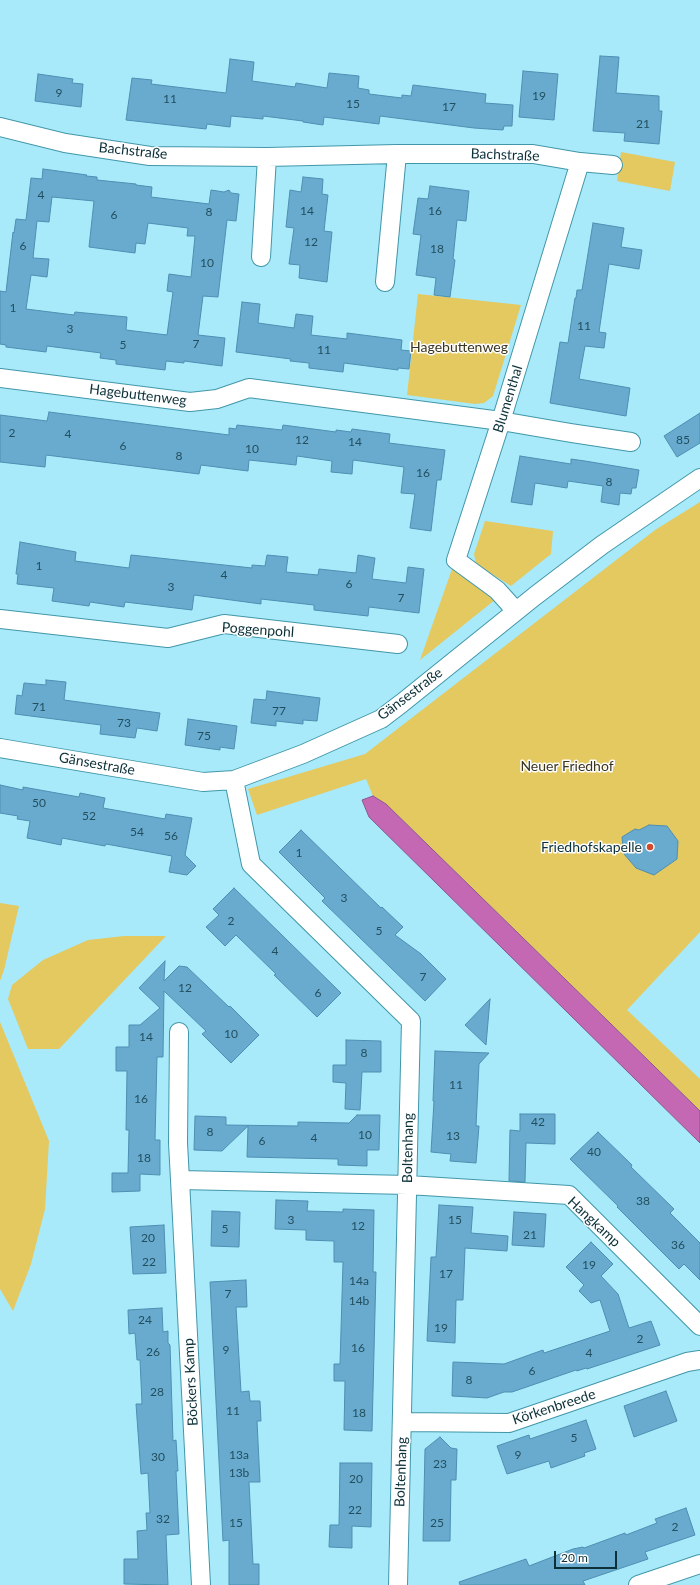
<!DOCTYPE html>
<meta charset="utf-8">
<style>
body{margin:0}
#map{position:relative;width:700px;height:1585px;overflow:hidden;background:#a8eaf9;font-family:Lato,sans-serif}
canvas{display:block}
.scale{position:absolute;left:554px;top:1551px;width:63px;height:18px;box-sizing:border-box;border:2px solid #0b3038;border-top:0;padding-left:5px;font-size:12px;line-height:14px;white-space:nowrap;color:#0b3038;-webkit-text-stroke:3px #fefefe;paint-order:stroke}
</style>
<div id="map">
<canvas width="700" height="1585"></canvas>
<div class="scale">20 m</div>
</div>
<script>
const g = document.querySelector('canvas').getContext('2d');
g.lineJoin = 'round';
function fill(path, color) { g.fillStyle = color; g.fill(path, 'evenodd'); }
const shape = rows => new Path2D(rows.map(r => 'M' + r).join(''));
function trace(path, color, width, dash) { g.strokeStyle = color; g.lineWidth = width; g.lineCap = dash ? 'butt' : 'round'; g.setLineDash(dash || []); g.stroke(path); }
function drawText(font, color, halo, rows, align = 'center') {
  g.font = font + ' Lato,sans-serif'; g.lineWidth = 3; g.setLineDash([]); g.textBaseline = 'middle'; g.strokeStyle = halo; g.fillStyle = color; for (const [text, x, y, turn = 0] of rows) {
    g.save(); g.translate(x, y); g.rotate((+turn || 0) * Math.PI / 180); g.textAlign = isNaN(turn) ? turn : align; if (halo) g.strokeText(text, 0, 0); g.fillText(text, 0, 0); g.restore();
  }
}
const green = shape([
 [621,152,675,162,670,191,617,181],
 [418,294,521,305,493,396,484,403,475,404,407,395],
 [700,502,700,932,627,1010,700,1079,700,1111,386,804,373,796,366,779,257,815,248,789,365,754,655,530],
 [485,521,553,531,551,554,511,586,476,564,474,554],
 [452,569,496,599,420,660],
 [0,903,19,906,4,970,0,981],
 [124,936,166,936,59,1049,28,1049,8,999,12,985,43,960,88,940],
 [0,1022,49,1141,45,1209,31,1264,13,1311,0,1289]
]);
const water = shape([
 [373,796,386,804,700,1111,700,1143,369,817,362,800,373,796]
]);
const building = shape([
 [600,56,619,57,616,93,659,96,659,111,662,111,659,144,624,141,625,133,593,131,600,56],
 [230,59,254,62,252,81,295,87,296,83,327,88,329,73,359,76,358,88,369,90,369,94,402,98,402,95,411,96,413,85,486,94,485,103,513,105,512,126,504,126,503,130,474,128,380,116,379,124,324,117,323,125,303,122,303,121,263,116,263,119,231,116,230,127,207,124,206,129,126,120,132,78,152,80,151,84,226,93,230,59],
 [523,71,558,74,554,120,519,117,523,71],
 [38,74,73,79,72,83,83,84,81,107,35,101,38,74],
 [43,169,87,175,86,176,97,177,97,180,136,184,136,185,152,187,151,197,209,204,211,190,224,192,229,190,231,193,239,194,236,221,227,220,218,297,203,296,198,335,225,338,222,366,184,361,184,363,166,361,165,370,116,364,116,360,100,358,101,353,47,346,46,352,6,347,6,345,0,344,0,291,6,292,13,232,14,233,16,219,26,220,31,178,42,179,43,169],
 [52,197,94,201,89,247,135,253,136,243,145,244,148,223,188,228,187,236,195,236,191,277,169,274,167,291,173,292,167,335,126,330,127,317,75,312,74,315,26,309,31,275,47,277,49,259,33,258,37,221,49,222,52,197],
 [303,177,323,179,322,194,328,195,324,231,332,232,327,282,299,278,300,265,289,264,294,228,286,227,290,190,301,192,303,177],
 [430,186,469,191,466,221,457,220,453,259,455,260,450,297,434,295,436,278,416,275,421,235,413,234,418,198,428,199,430,186],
 [593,223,624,228,621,247,642,250,639,269,609,264,599,332,606,333,604,348,585,346,579,379,630,388,626,416,550,403,560,342,568,343,575,298,576,298,577,290,582,290,593,223],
 [242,302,260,304,258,323,294,328,296,314,313,316,311,335,347,339,347,333,402,340,401,350,411,351,409,369,398,368,398,370,344,363,343,372,309,368,309,363,290,361,291,359,236,352,242,302],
 [49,412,229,435,229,428,236,429,237,425,282,430,283,425,336,432,336,430,351,432,352,429,390,434,389,443,445,450,441,480,437,480,431,531,410,528,415,494,401,493,404,467,353,460,352,474,331,472,332,461,297,456,296,465,249,460,248,471,201,465,199,474,46,455,45,467,0,462,0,415,47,421,49,412],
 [700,413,700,443,677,457,664,436,700,413],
 [520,456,571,464,571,459,585,461,639,470,636,488,632,488,631,494,620,493,619,505,601,502,603,486,568,481,567,488,535,483,532,505,511,502,520,456],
 [20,542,76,552,75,561,129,568,131,555,252,568,252,565,265,566,267,555,288,557,286,572,318,575,319,569,356,573,358,555,375,558,372,579,406,583,408,567,424,569,419,613,369,607,368,616,314,610,314,605,261,599,261,604,194,595,192,610,125,602,124,607,90,602,89,606,52,601,54,588,17,584,18,574,16,574,20,542],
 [46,680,66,682,64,700,160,713,157,731,137,728,135,738,100,734,101,725,15,714,17,695,22,696,24,683,46,685,46,680],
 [267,691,320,698,317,721,303,720,303,724,276,721,276,726,251,723,254,699,266,700,267,691],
 [188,719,237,726,234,749,220,747,220,750,185,745,188,719],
 [0,785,23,790,23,787,79,797,80,793,105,798,103,808,165,819,166,814,192,818,185,855,196,866,187,875,169,872,172,856,106,844,105,846,62,838,61,845,27,838,30,821,17,819,18,816,0,813,0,785],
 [649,825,667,826,678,841,677,859,654,875,636,868,624,854,622,837,635,829,639,830,649,825],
 [301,830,381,908,382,907,403,927,395,935,421,954,446,979,425,1001,322,901,325,898,279,852,301,830],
 [234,888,341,993,317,1017,274,975,276,974,236,935,225,946,206,927,219,915,213,909,234,888],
 [165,961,164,981,179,966,187,967,229,1007,230,1006,259,1035,231,1063,202,1034,206,1031,164,991,163,1057,157,1057,155,1140,160,1140,160,1175,140,1174,140,1191,112,1192,112,1173,128,1173,129,1130,126,1130,127,1071,116,1071,116,1047,129,1047,129,1025,140,1025,160,1008,139,988,165,961],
 [490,999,486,1045,465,1025,490,999],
 [346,1040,381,1041,381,1072,362,1072,360,1110,345,1109,346,1083,333,1082,333,1065,346,1065,346,1040],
 [435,1051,489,1053,479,1064,476,1126,479,1126,476,1163,450,1161,451,1154,431,1152,434,1101,433,1101,435,1051],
 [520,1114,555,1114,555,1144,526,1143,525,1182,509,1181,510,1130,520,1131,520,1114],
 [357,1115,380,1115,379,1150,367,1150,367,1166,338,1165,338,1159,247,1157,248,1126,222,1151,194,1150,195,1116,226,1117,226,1125,298,1126,298,1122,349,1123,357,1115],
 [598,1132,632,1165,631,1167,674,1209,670,1213,700,1243,700,1280,684,1264,679,1269,617,1207,618,1206,570,1159,598,1132],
 [276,1200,308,1201,307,1211,343,1212,343,1209,374,1210,373,1272,376,1272,372,1431,344,1430,345,1381,334,1381,334,1364,340,1364,343,1262,334,1262,334,1241,306,1240,306,1230,275,1229,276,1200],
 [439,1205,473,1207,471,1233,508,1236,507,1251,465,1248,463,1300,456,1300,455,1343,427,1341,431,1257,436,1257,439,1205],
 [212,1211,240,1212,239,1247,211,1246,212,1211],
 [514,1212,546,1214,544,1247,512,1245,514,1212],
 [164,1225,166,1273,133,1274,130,1227,164,1225],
 [591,1242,613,1264,601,1276,618,1294,629,1328,651,1321,660,1345,587,1369,586,1368,577,1371,576,1370,512,1392,504,1392,487,1398,452,1396,453,1362,504,1364,543,1350,544,1353,610,1331,600,1300,591,1303,579,1291,584,1285,566,1267,591,1242],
 [246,1280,247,1307,236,1307,241,1392,249,1391,250,1401,260,1401,261,1421,257,1421,260,1482,249,1482,253,1564,259,1564,259,1585,229,1585,229,1540,223,1541,210,1282,246,1280],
 [162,1308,163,1332,168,1331,168,1343,170,1345,173,1441,176,1440,178,1471,176,1471,179,1534,166,1535,168,1585,124,1584,124,1559,138,1559,137,1531,147,1530,146,1513,150,1513,148,1473,141,1474,136,1404,142,1404,140,1360,137,1360,135,1333,129,1334,128,1310,162,1308],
 [666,1391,677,1421,634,1437,624,1406,666,1391],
 [586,1420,596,1449,584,1453,585,1456,551,1468,549,1461,507,1474,497,1446,529,1435,530,1439,586,1420],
 [440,1437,451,1448,457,1449,456,1480,451,1480,450,1541,423,1541,425,1449,440,1437],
 [340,1463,372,1463,371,1527,352,1526,352,1548,329,1547,330,1525,339,1525,340,1463],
 [686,1508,695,1535,645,1552,648,1559,583,1581,585,1585,460,1585,459,1582,526,1559,529,1566,573,1549,583,1547,584,1548,625,1533,626,1535,657,1523,655,1519,686,1508]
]);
const street = shape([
 [0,127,65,143,150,156,267,157,397,154,533,154,580,162,613,165],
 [261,257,267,157],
 [385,282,397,154],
 [0,378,190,402,217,399,249,388,501,421,571,433,631,442],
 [516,611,497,590,456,560,501,421,580,162],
 [0,619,168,638,224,624,398,644],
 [0,748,203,782,234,780,303,754,381,719,402,703,535,596,602,545,700,478],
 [234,780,251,864,411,1021,398,1585],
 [179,1032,178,1143,180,1180],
 [403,1422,509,1423,687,1362,700,1360],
 [201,1585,180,1180,408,1185,569,1195,700,1326],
 [638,1585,700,1564]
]);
const markers = [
 [650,847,4,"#d34929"]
];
const numberNames = [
 ["9",59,93],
 ["19",539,96],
 ["11",170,99],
 ["15",353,104],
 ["17",449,107],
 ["21",643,124],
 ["4",41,195],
 ["14",307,211],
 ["16",435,211],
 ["8",209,212],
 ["6",114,215],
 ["12",311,242],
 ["6",23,246],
 ["18",437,249],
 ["10",207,263],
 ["1",13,308],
 ["11",584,326],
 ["3",70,329],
 ["7",196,344],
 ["5",123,345],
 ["11",324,350],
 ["2",12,433],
 ["4",68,434],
 ["12",302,440],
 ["85",683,440],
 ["14",355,442],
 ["6",123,446],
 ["10",252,449],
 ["8",179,456],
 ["16",423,473],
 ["8",609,482],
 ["1",39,566],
 ["4",224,575],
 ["6",349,584],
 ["3",171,587],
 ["7",401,598],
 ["71",39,707],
 ["77",279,711],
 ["73",124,723],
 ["75",204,736],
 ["50",39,803],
 ["52",89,816],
 ["54",137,832],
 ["56",171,836],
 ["1",299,853],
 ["3",344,898],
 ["2",231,921],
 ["5",379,931],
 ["4",275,951],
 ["7",423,977],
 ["12",185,988],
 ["6",318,993],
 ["10",231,1034],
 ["14",146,1037],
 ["8",364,1053],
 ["11",456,1085],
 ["16",141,1099],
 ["42",538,1122],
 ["8",210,1132],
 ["10",365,1135],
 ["13",453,1136],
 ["4",314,1138],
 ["6",262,1141],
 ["40",594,1152],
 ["18",144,1158],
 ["38",643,1201],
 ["3",291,1220],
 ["15",455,1220],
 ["12",358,1226],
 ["5",225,1229],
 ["21",530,1235],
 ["20",148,1238],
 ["36",678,1245],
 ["22",149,1262],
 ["19",589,1265],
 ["17",446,1274],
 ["14a",359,1281],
 ["7",228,1294],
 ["14b",359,1301],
 ["24",145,1320],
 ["19",441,1328],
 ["2",640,1339],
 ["16",358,1348],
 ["9",226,1350],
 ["26",153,1352],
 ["4",589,1353],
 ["6",532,1371],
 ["8",469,1380],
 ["28",157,1392],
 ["11",233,1411],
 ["18",359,1413],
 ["5",574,1438],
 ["13a",239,1455],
 ["9",518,1455],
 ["30",158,1457],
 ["23",440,1464],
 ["13b",239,1473],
 ["20",356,1479],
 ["22",355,1510],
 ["32",163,1519],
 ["15",236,1523],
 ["25",437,1523],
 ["2",675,1527]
];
const streetNames = [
 ["Bachstraße",133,151,6],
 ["Bachstraße",505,155,2],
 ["Hagebuttenweg",138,395,7],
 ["Blumenthal",508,399,-73],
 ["Poggenpohl",258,630,4],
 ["Gänsestraße",410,694,-37],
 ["Gänsestraße",97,764,10],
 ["Boltenhang",408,1148,-89],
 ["Hangkamp",594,1222,43],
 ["Böckers Kamp",191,1382,-93],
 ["Körkenbreede",554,1407,-18],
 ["Boltenhang",401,1472,-88]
];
const parkNames = [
 ["Hagebuttenweg",459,347],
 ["Neuer Friedhof",567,766]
];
const poiNames = [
 ["Friedhofskapelle",642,847]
];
fill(green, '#e4c860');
fill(water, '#c468b3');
trace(water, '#8c578e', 1);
fill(building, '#69abcf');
trace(building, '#4d8fb2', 1);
trace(street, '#4197a9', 20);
trace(street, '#fff', 18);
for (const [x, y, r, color] of markers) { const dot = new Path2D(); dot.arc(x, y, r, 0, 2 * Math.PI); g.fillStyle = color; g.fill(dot); trace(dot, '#fefefe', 1.5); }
drawText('12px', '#224f5e', null, numberNames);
drawText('14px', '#0b3038', '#fefefe', streetNames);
drawText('14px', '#3a341e', '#fefefe', parkNames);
drawText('14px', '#0b3038', '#fefefe', poiNames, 'right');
</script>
